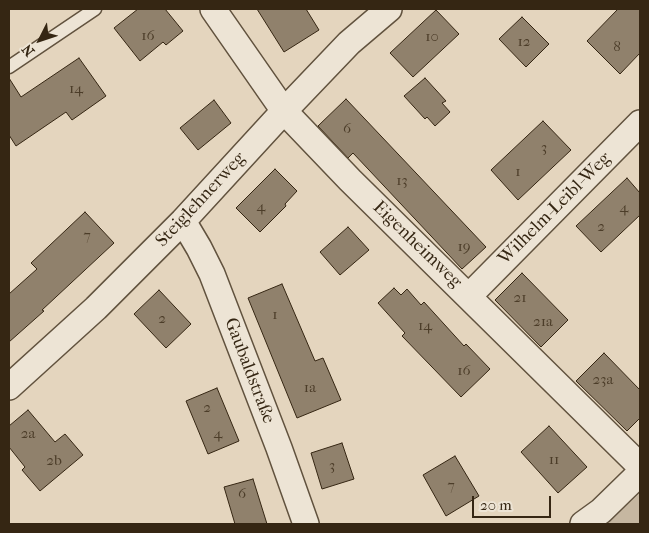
<!DOCTYPE html>
<meta charset="utf-8">
<style>
body{margin:0}
#map{position:relative;width:649px;height:533px;overflow:hidden;background:#e4d5be;font-family:"IM FELL French Canon",serif}
canvas{display:block}
.frame{position:absolute;inset:0;border:10px solid #352613;pointer-events:none}
.north{position:absolute;left:15px;top:15px;width:50px;height:50px;-webkit-text-stroke:4px #ede4d5;paint-order:stroke;rotate:229deg;font-size:14px;font-weight:700;line-height:20px;text-align:center;color:#352613}
.north::after{content:'';display:block;margin:auto;width:18px;height:22px;background:#352613;clip-path:polygon(50% 0,100% 100%,50% 72%,0 100%)}
.scale{position:absolute;left:472px;top:496px;width:79px;height:22px;box-sizing:border-box;border:2px solid #352613;border-top:0;padding-left:6px;font-size:15px;line-height:18px;white-space:nowrap;color:#352613;-webkit-text-stroke:4px #ede4d5;paint-order:stroke}
</style>
<div id="map">
<canvas width="649" height="533"></canvas>
<div class="frame"></div>
<div class="north">N</div>
<div class="scale">20 m</div>
</div>
<script>
const g = document.querySelector('canvas').getContext('2d');
g.lineJoin = 'round';
function fill(path, color) { g.fillStyle = color; g.fill(path, 'evenodd'); }
const shape = rows => new Path2D(rows.map(r => 'M' + r).join(''));
function trace(path, color, width, dash) { g.strokeStyle = color; g.lineWidth = width; g.lineCap = dash ? 'butt' : 'round'; g.setLineDash(dash || []); g.stroke(path); }
function drawText(font, color, halo, rows, align = 'center') {
  g.font = font + ' "IM FELL French Canon",serif'; g.lineWidth = 4; g.setLineDash([]); g.textBaseline = 'middle'; g.strokeStyle = halo; g.fillStyle = color; for (const [text, x, y, turn = 0] of rows) {
    g.save(); g.translate(x, y); g.rotate((+turn || 0) * Math.PI / 180); g.textAlign = isNaN(turn) ? turn : align; if (halo) g.strokeText(text, 0, 0); g.fillText(text, 0, 0); g.restore();
  }
}
const green = shape([
 [640,493,640,524,605,524,611,520]
]);
const building = shape([
 [138,9,165,9,183,31,166,45,163,42,140,61,114,28,138,9],
 [257,9,306,9,319,30,284,52,257,9],
 [618,9,640,9,640,53,620,74,587,41,618,9],
 [436,10,459,34,413,77,390,53,436,10],
 [522,17,549,44,526,67,499,39,522,17],
 [79,58,106,96,72,120,66,112,16,146,9,135,9,78,21,97,79,58],
 [425,78,446,101,442,103,450,112,435,126,427,117,425,119,404,96,425,78],
 [346,99,486,247,462,269,353,153,348,158,318,126,346,99],
 [214,100,231,123,198,150,180,128,214,100],
 [543,121,571,150,518,200,491,170,543,121],
 [275,169,297,191,285,204,286,206,260,232,236,208,275,169],
 [627,178,640,193,640,215,601,252,576,226,627,178],
 [85,212,114,243,42,310,44,311,9,342,9,294,37,269,31,263,85,212],
 [348,227,369,250,340,275,320,252,348,227],
 [522,273,568,320,541,347,495,300,522,273],
 [282,284,315,361,323,358,341,400,297,418,248,298,282,284],
 [394,288,401,295,407,289,421,305,424,302,464,346,466,344,490,369,461,397,402,336,405,333,378,303,394,288],
 [159,290,191,324,166,348,134,314,159,290],
 [604,353,640,390,640,418,627,431,576,381,604,353],
 [217,388,239,441,208,454,186,401,217,388],
 [28,410,55,442,65,434,83,455,40,491,22,470,25,467,9,447,9,426,28,410],
 [549,426,587,467,558,493,521,452,549,426],
 [342,443,354,479,322,489,311,453,342,443],
 [455,456,479,496,446,516,423,475,455,456],
 [253,479,267,524,235,524,224,487,253,479]
]);
const lane = shape([
 [9,67,95,9]
]);
const street = shape([
 [213,9,284,111,350,180,640,466],
 [183,221,199,248,212,274,279,448,306,524],
 [469,296,640,123],
 [9,387,96,308,183,221,284,111,349,43,389,9],
 [583,524,601,511,640,473]
]);
const numberNames = [
 ["16",148,36],
 ["10",432,37],
 ["12",524,42],
 ["8",617,47],
 ["14",76,89],
 ["6",347,129],
 ["3",544,148],
 ["1",518,172],
 ["13",402,181],
 ["4",261,207],
 ["4",624,208],
 ["2",601,227],
 ["7",87,236],
 ["19",464,247],
 ["21",520,298],
 ["1",275,315],
 ["2",162,319],
 ["21a",543,322],
 ["14",425,326],
 ["16",464,371],
 ["23a",603,380],
 ["1a",310,388],
 ["2",207,408],
 ["2a",28,434],
 ["4",218,434],
 ["11",554,460],
 ["2b",54,461],
 ["3",332,466],
 ["7",451,486],
 ["6",242,494]
];
const streetNames = [
 ["Steiglehnerweg",201,200,-47],
 ["Wilhelm-Leibl-Weg",555,209,-45],
 ["Eigenheimweg",417,245,44],
 ["Gaubaldstraße",249,371,69]
];
fill(green, '#c6b7a1');
fill(building, '#90816c');
trace(building, '#352613', 1);
trace(lane, '#61523e', 15);
trace(street, '#61523e', 28);
trace(lane, '#ede4d5', 12);
trace(street, '#ede4d5', 25);
drawText('15px', '#4c3d29', null, numberNames);
drawText('18px', '#352613', '#ede4d5', streetNames);
</script>
